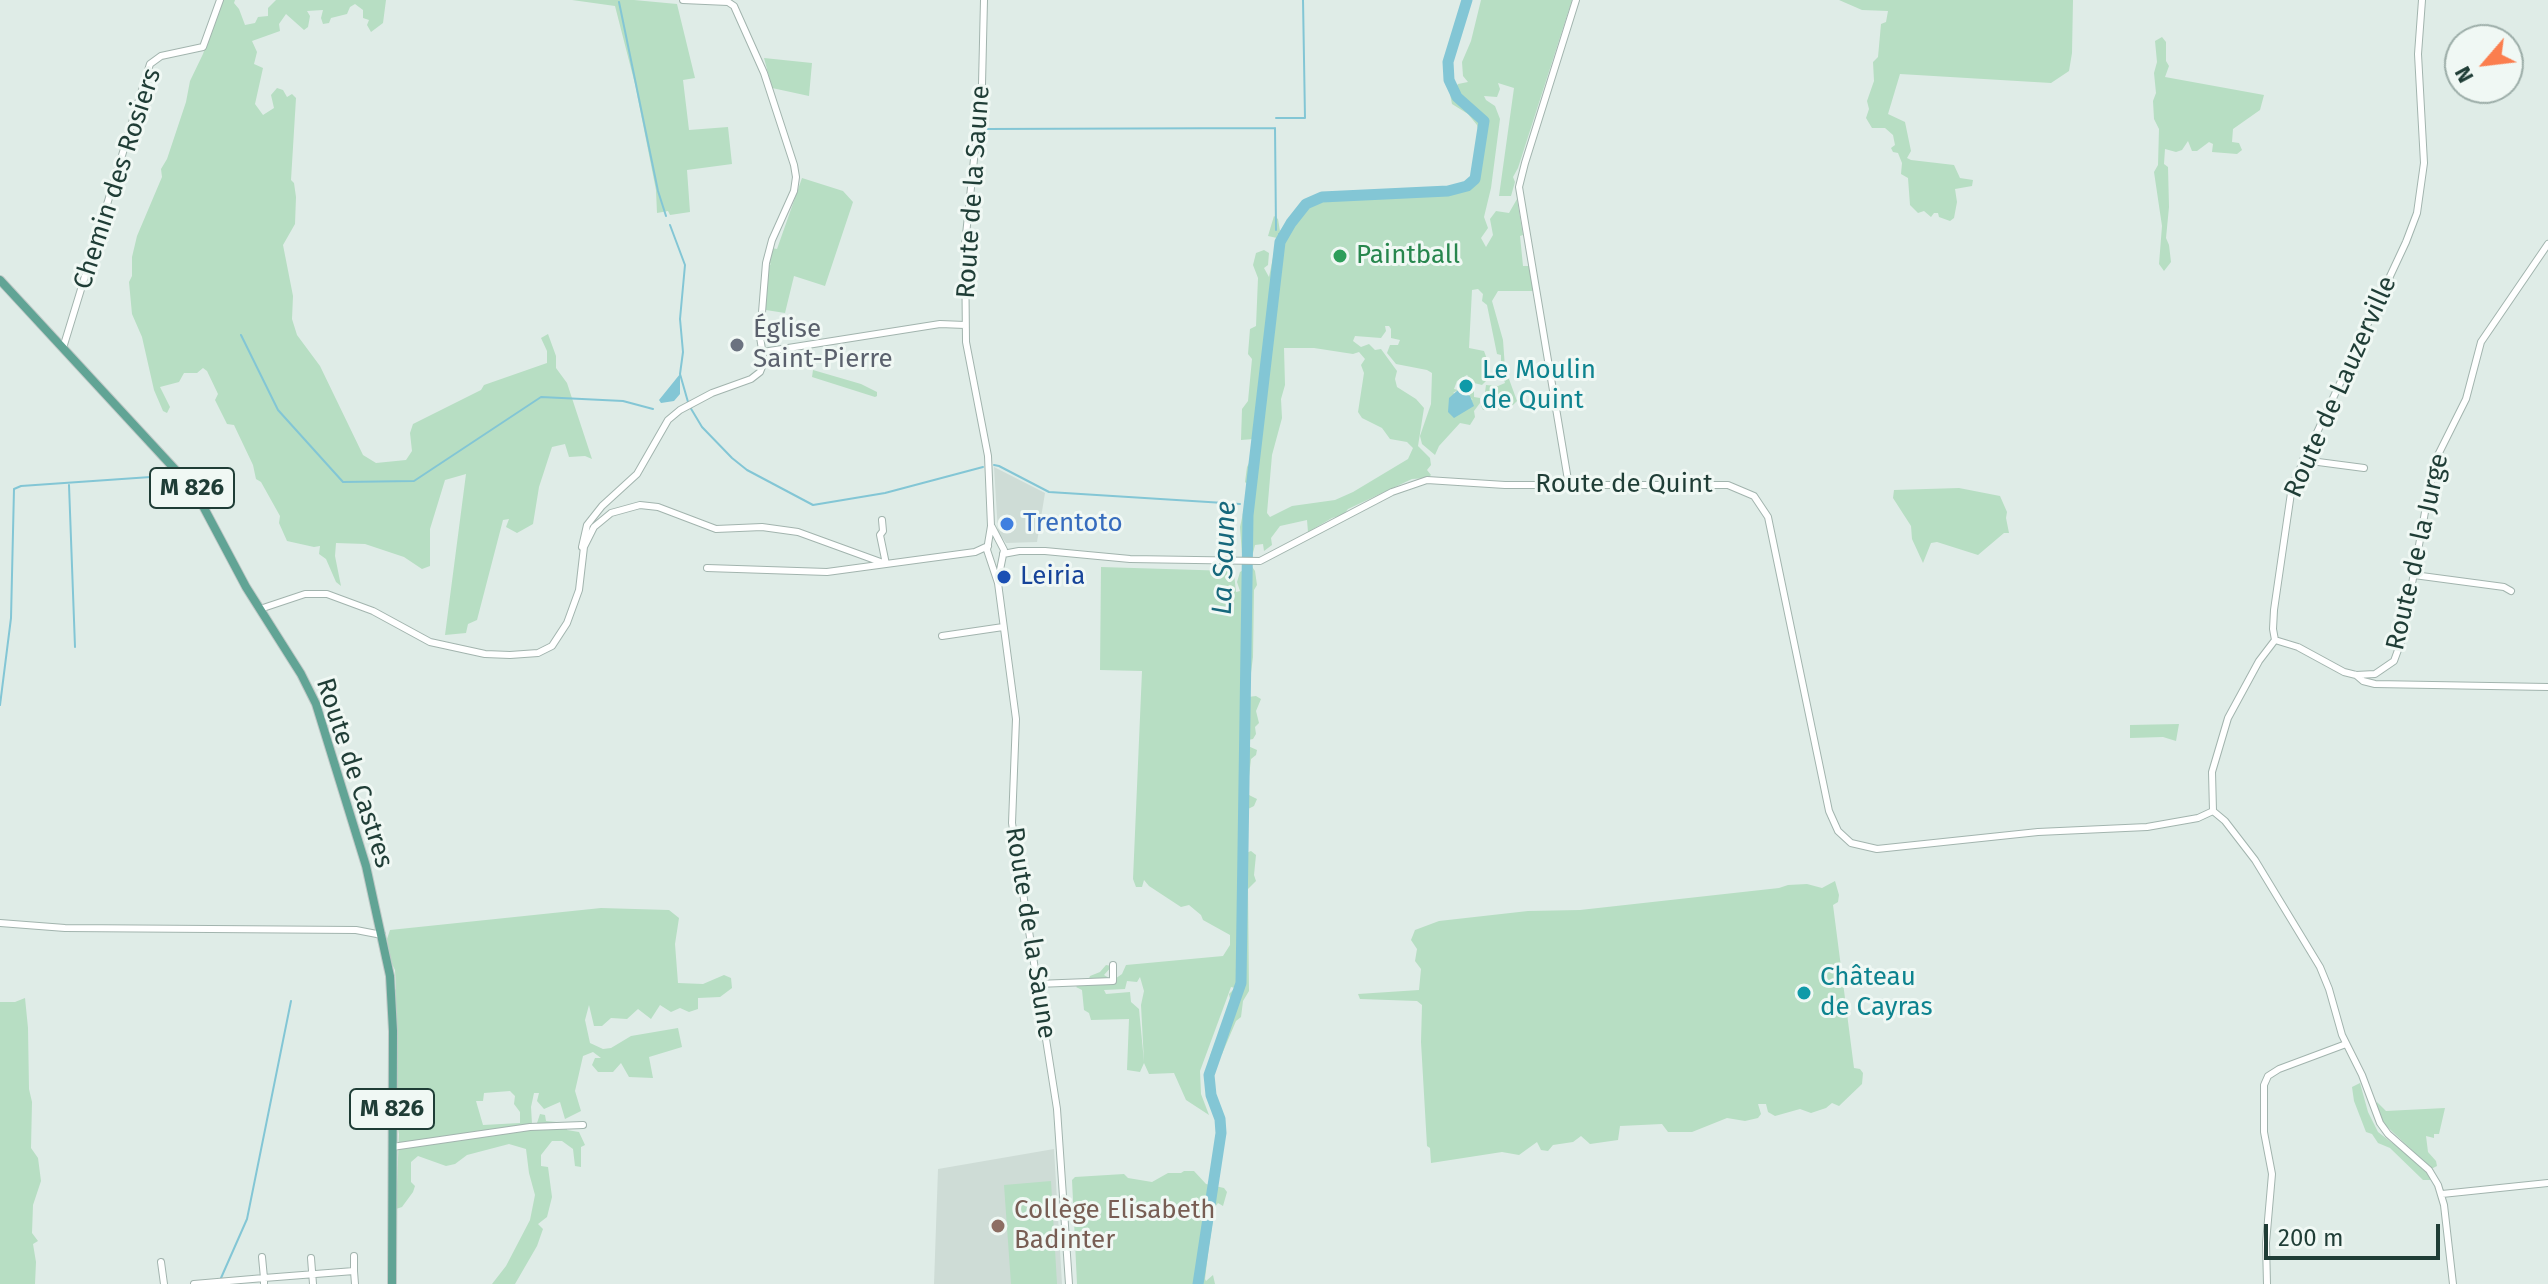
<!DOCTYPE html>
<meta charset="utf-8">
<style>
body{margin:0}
#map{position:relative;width:2548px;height:1284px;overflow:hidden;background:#dfece7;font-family:"Fira Sans",sans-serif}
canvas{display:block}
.north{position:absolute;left:2444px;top:24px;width:80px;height:80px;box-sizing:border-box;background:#f0f8f4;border:2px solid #9cada8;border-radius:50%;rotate:242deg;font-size:22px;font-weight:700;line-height:32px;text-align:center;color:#1f3d36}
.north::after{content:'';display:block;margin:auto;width:28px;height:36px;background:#fb7e4e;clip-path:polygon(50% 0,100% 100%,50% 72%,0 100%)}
.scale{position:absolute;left:2264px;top:1224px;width:176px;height:36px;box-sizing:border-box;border:4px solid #1f3d36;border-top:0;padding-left:10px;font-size:24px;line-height:28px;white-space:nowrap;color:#1f3d36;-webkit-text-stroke:6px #f0f8f4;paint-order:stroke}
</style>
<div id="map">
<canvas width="2548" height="1284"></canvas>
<div class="north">N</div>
<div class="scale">200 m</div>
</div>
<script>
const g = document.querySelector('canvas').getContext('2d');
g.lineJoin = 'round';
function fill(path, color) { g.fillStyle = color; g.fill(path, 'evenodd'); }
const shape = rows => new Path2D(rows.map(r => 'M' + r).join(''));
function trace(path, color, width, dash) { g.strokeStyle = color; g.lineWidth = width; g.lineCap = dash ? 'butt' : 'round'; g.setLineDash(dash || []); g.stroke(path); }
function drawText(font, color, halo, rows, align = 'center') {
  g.font = font + ' "Fira Sans",sans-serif'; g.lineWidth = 6; g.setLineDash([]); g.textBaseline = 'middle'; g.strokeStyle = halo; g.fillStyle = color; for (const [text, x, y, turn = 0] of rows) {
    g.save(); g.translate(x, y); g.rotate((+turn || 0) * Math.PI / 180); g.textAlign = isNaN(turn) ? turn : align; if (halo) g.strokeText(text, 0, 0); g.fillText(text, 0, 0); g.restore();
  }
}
const built = shape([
 [994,467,1045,493,1037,542,1006,543,998,532],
 [1054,1149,1062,1284,934,1284,938,1169]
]);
const green = shape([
 [221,0,235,0,234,3,239,9,245,25,255,23,258,17,268,16,268,8,276,0,386,0,383,23,371,32,367,25,369,20,363,18,363,10,355,4,350,7,347,14,331,18,329,23,323,24,321,18,323,10,307,11,310,16,308,27,304,30,286,14,279,24,280,31,252,41,257,52,254,64,263,68,255,104,263,115,274,108,271,95,277,88,283,90,287,97,292,94,296,98,291,180,294,183,296,197,295,224,283,245,293,296,292,319,297,335,320,366,363,455,376,463,406,460,412,451,410,433,413,424,481,390,484,385,547,363,547,351,541,338,548,334,556,356,556,368,567,383,592,459,585,456,569,457,565,444,552,447,539,487,533,524,517,533,506,527,509,519,503,520,477,620,468,624,466,633,445,635,466,474,445,480,430,529,430,566,422,569,404,557,365,544,336,543,335,556,341,586,336,582,326,559,319,554,320,546,314,547,287,541,279,523,280,516,261,482,256,479,253,465,234,425,227,424,215,400,218,394,207,371,203,368,197,373,184,373,179,382,160,387,170,407,167,413,163,411,154,390,142,337,132,314,129,282,132,276,132,257,137,236,162,177,161,169,167,159,186,102,190,81,203,54],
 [572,0,634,0,677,4,695,78,683,80,689,130,728,127,732,164,687,170,690,212,670,215,668,211,657,213,656,190,635,84,615,6],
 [1481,0,1572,0,1518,168,1513,177,1515,182,1511,196,1499,196,1514,88,1498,83,1500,89,1497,97,1484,96,1486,100,1495,106,1500,119,1491,188,1484,217,1488,228,1481,238,1486,247,1493,235,1490,219,1496,211,1509,213,1517,199,1523,235,1520,236,1523,266,1531,266,1535,291,1498,291,1492,301,1503,340,1505,368,1517,401,1509,409,1483,410,1481,406,1484,401,1489,404,1504,403,1494,397,1496,391,1493,390,1487,395,1485,392,1486,385,1498,386,1505,383,1501,371,1501,355,1497,354,1487,305,1482,301,1483,294,1478,289,1472,290,1469,348,1484,351,1488,362,1483,366,1486,371,1482,373,1487,376,1486,381,1482,385,1474,383,1467,375,1457,381,1454,389,1458,390,1453,393,1473,400,1463,391,1474,391,1474,397,1480,398,1480,403,1474,411,1475,417,1470,425,1460,423,1439,446,1435,455,1422,444,1420,436,1431,404,1432,373,1427,370,1396,364,1387,353,1390,345,1398,345,1400,340,1391,338,1391,329,1389,326,1385,326,1386,331,1381,338,1355,336,1353,341,1361,347,1369,344,1375,350,1381,349,1397,371,1395,379,1397,387,1416,399,1424,408,1418,446,1430,458,1431,465,1427,470,1431,475,1428,478,1412,479,1348,509,1343,515,1332,518,1308,532,1307,520,1280,526,1271,538,1272,545,1264,551,1263,544,1255,545,1252,557,1242,555,1240,527,1249,486,1245,482,1247,467,1253,455,1254,439,1241,440,1242,409,1248,401,1252,359,1248,354,1250,329,1256,326,1258,278,1253,265,1256,253,1264,250,1269,253,1268,265,1264,268,1269,277,1277,238,1268,236,1274,216,1278,219,1280,231,1294,211,1313,197,1326,193,1452,187,1469,181,1474,172,1479,134,1477,125,1468,114,1452,104,1450,94,1458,84,1468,82,1463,76,1462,62,1471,41],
 [1284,348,1314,348,1353,354,1359,352,1365,359,1361,365,1364,373,1358,412,1362,418,1382,428,1390,439,1407,442,1413,448,1408,459,1353,492,1335,500,1292,506,1270,517,1267,513,1272,455,1282,418,1281,399,1285,385],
 [1839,0,2073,0,2072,53,2069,71,2051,83,1900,74,1888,114,1905,122,1911,151,1907,158,1911,160,1954,165,1960,178,1973,180,1972,186,1955,189,1957,202,1954,218,1950,221,1939,217,1938,213,1934,213,1931,217,1924,211,1918,213,1910,205,1908,178,1901,174,1902,163,1898,153,1893,152,1891,148,1895,145,1893,135,1885,128,1872,128,1866,118,1869,109,1867,101,1874,81,1873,62,1878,57,1881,24,1886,22,1888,11,1862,10],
 [2162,37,2166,42,2166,61,2169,66,2165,77,2264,95,2260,110,2233,129,2232,142,2239,143,2242,150,2237,154,2212,152,2213,144,2209,142,2197,151,2192,151,2188,141,2182,150,2176,152,2165,149,2164,164,2168,167,2169,207,2166,238,2169,245,2171,262,2164,271,2159,264,2162,226,2154,172,2158,165,2159,129,2154,119,2153,101,2156,93,2154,73,2157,62,2155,41],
 [764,58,812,63,809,96,772,88],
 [802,178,843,191,853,202,825,286,794,276,785,313,766,310,765,282,768,266,771,264,768,262,772,248,777,249],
 [813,370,861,384,877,392,877,396,875,397,812,377],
 [1959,488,2000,496,2007,512,2006,518,2009,533,2004,533,1978,555,1937,542,1931,543,1923,563,1912,539,1911,526,1893,498,1894,490],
 [1251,565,1255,571,1257,585,1254,590,1253,657,1248,697,1256,696,1261,699,1256,711,1259,723,1255,727,1256,734,1253,739,1248,740,1248,746,1257,750,1256,755,1251,759,1247,794,1257,799,1254,806,1248,809,1246,853,1251,851,1256,855,1254,875,1256,881,1248,889,1249,991,1243,1001,1241,1017,1236,1021,1222,1054,1215,1061,1210,1056,1231,1003,1229,994,1235,988,1231,987,1200,1071,1201,1094,1209,1115,1186,1100,1174,1073,1149,1074,1144,1063,1140,1072,1127,1070,1129,1019,1091,1020,1089,1013,1084,1010,1082,990,1076,987,1081,982,1088,981,1090,976,1100,972,1106,965,1112,966,1104,975,1109,978,1109,983,1122,974,1126,965,1223,956,1230,945,1230,935,1203,920,1201,915,1189,905,1181,907,1149,886,1144,880,1142,887,1136,887,1133,879,1142,671,1100,670,1101,567,1231,571,1234,573,1236,592,1240,591,1237,582,1240,572],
 [1140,977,1144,991,1141,1005,1144,1062,1139,1009,1131,1002,1130,992,1106,994,1104,990,1125,989,1127,981,1137,982],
 [2179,724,2176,741,2163,737,2130,738,2130,725],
 [1835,881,1839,895,1838,902,1833,905,1854,1068,1860,1069,1863,1073,1862,1084,1839,1106,1832,1103,1826,1108,1811,1113,1800,1109,1775,1116,1768,1112,1766,1104,1758,1104,1761,1114,1758,1118,1745,1121,1727,1118,1692,1132,1668,1132,1662,1124,1620,1126,1618,1140,1590,1144,1581,1136,1573,1142,1553,1145,1548,1151,1541,1150,1537,1142,1519,1155,1502,1152,1431,1163,1430,1148,1427,1146,1421,1042,1422,1005,1417,1001,1360,999,1358,994,1419,990,1421,969,1415,961,1417,949,1411,940,1415,930,1439,921,1528,911,1580,910,1779,888,1788,885,1807,884,1822,888],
 [601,908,669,910,679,918,675,944,678,983,703,984,724,975,731,978,732,988,720,997,698,998,698,1009,689,1012,680,1008,671,1012,660,1005,651,1019,638,1009,627,1019,611,1018,602,1026,594,1026,589,1005,585,1020,590,1043,603,1049,611,1048,631,1036,678,1028,682,1047,649,1057,653,1078,629,1077,621,1063,613,1072,598,1072,592,1065,595,1058,601,1058,593,1052,583,1056,575,1091,581,1111,565,1119,560,1102,544,1109,537,1101,539,1093,534,1093,531,1107,532,1124,537,1123,540,1114,545,1115,546,1121,567,1123,567,1130,579,1132,585,1145,581,1147,581,1167,575,1166,573,1149,562,1141,552,1141,541,1155,541,1166,548,1167,552,1197,547,1217,538,1224,543,1229,537,1246,515,1284,492,1284,506,1266,530,1220,535,1195,529,1173,526,1149,509,1144,467,1155,455,1164,446,1166,418,1156,411,1162,411,1182,415,1186,413,1192,402,1207,396,1209,399,1134,395,1109,392,993,396,989,395,970,389,958,387,939,390,930],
 [510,1091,515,1096,514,1104,520,1112,520,1123,483,1125,476,1101,483,1101,484,1093],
 [25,998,28,1028,29,1089,32,1102,31,1148,38,1158,41,1181,33,1205,32,1233,38,1241,33,1244,36,1262,35,1284,0,1284,0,1002,15,1002],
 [2360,1083,2368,1112,2378,1132,2404,1152,2413,1151,2381,1121,2376,1110,2377,1102,2386,1111,2445,1108,2439,1134,2434,1134,2434,1138,2426,1136,2428,1152,2436,1161,2437,1166,2431,1169,2430,1180,2423,1180,2390,1148,2378,1143,2372,1134,2366,1132,2354,1101,2352,1087],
 [1184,1171,1194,1171,1206,1184,1224,1188,1227,1192,1223,1206,1218,1203,1215,1207,1209,1246,1205,1279,1206,1281,1213,1275,1215,1284,1077,1284,1072,1180,1075,1177,1124,1174,1128,1178,1152,1182,1168,1173,1181,1173],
 [1051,1181,1057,1284,1011,1284,1004,1185]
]);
const water = shape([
 [680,374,680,394,674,401,661,403,659,400],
 [1458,390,1470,396,1474,406,1454,418,1448,412,1449,398]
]);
const stream = shape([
 [619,2,658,191,666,216],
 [1276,118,1305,118,1303,0],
 [1275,128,1276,230],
 [987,129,1275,128],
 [670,225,685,265,680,319,683,352,680,374,688,402],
 [1279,234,1282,239],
 [241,335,278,410,343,482,414,481,541,397,623,401,653,409],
 [690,407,702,427,732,458,747,470,813,505,885,493,983,467],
 [994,465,999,466,1049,492,1240,504],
 [69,485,75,647],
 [1247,505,1249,505],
 [0,705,11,618,14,489,21,486,165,476],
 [221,1278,247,1219,291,1001]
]);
const river = shape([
 [1198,1284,1221,1133,1220,1119,1211,1095,1209,1075,1241,983,1248,515,1280,242,1291,223,1306,204,1322,197,1448,191,1467,186,1475,179,1484,121,1457,97,1449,80,1448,62,1467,0]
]);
const minor = shape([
 [984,0,982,84,965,244,966,342,988,456,991,526,987,550,998,583,1016,719,1012,823,1057,1109,1069,1284],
 [63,348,150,64,161,56,203,47,220,0],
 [763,352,940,324,965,325],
 [2303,460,2364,468],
 [1569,486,1519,187,1525,163,1576,0],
 [992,527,1004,550,999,575],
 [582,547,587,525,602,506,637,474,668,420,680,410,712,393,751,379,760,372,764,362,760,337,766,263,772,240,794,191,796,177,794,165,764,73,734,6,728,2,683,0],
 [1003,554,1019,551,1045,551,1130,559,1260,561,1392,492,1427,480,1505,485,1728,485,1754,496,1768,517,1829,811,1838,831,1851,843,1877,849,2038,832,2147,827,2198,818,2213,811],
 [707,568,827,572,886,564,880,535,883,531,882,520],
 [2414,575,2504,587,2511,591],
 [260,609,305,594,327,594,373,611,430,642,485,654,510,655,538,653,552,646,567,623,579,590,584,547,594,527,611,513,640,505,658,507,716,529,762,527,798,532,886,564,975,552,988,546],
 [942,636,1003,627],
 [2275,640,2298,647,2344,672,2356,675,2375,674,2394,661,2402,639,2429,490,2438,455,2466,399,2481,342,2548,244],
 [2356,675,2363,681,2375,684,2548,687],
 [2213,811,2212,772,2228,718,2259,661,2275,640,2273,629,2274,610,2292,486,2406,242,2417,213,2424,163,2418,54,2422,0],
 [2213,811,2225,821,2255,860,2320,967,2329,989,2342,1035,2362,1075,2380,1123,2388,1134,2429,1170,2438,1185,2444,1205,2453,1284],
 [0,923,65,928,356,930,382,935],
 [1037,984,1113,981,1113,965],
 [392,1147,530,1127,583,1125],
 [2442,1194,2548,1183],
 [354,1256,354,1271],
 [262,1257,264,1278,354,1271,355,1284],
 [311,1258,313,1284],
 [161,1262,164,1284],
 [194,1284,264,1278,264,1284],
 [2267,1284,2266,1243,2272,1174,2264,1132,2264,1085,2268,1076,2279,1069,2346,1044]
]);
const major = shape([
 [0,280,195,491,246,587,301,674,316,704,366,866,390,976,393,1031,392,1284]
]);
const markers = [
 [1340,256,8,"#2e9e5b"],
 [737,345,8,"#6b7280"],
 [1466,386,8,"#0f9aa8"],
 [1007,524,8,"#3f7fe0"],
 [1004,577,8,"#1a4fb4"],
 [1804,993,8,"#0f9aa8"],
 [998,1226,8,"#8d6e63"]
];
const shields = [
 [192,488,84],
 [392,1109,84]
];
const shieldNames = [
 ["M 826",192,488],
 ["M 826",392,1109]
];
const streetNames = [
 ["Chemin des Rosiers",118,179,-72],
 ["Route de la Saune",974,192,-86],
 ["Route de Lauzerville",2341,387,-66],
 ["Route de Quint",1624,485],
 ["Route de la Jurge",2418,552,-77],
 ["Route de Castres",354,773,72],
 ["Route de la Saune",1030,933,81]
];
const leisureNames = [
 ["Paintball",1356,256]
];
const worshipNames = [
 ["Église",753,330],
 ["Saint-Pierre",753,360]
];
const cultureNames = [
 ["Le Moulin",1482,371],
 ["de Quint",1482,401],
 ["Château",1820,978],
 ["de Cayras",1820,1008]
];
const shopNames = [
 ["Trentoto",1023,524]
];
const transitNames = [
 ["Leiria",1020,577]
];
const educationNames = [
 ["Collège Elisabeth",1014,1211],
 ["Badinter",1014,1241]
];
const waterNames = [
 ["La Saune",1225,558,-88]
];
fill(built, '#cedcd6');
fill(green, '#b7dec3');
fill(water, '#83c6d5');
trace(stream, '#83c6d5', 2);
trace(river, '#83c6d5', 11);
trace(minor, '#a2b4ae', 8);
trace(major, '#c0c9c7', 10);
trace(minor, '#fff', 6);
trace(major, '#61a495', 8);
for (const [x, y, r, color] of markers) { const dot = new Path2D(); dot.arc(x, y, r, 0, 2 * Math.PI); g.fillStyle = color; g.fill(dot); trace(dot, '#f0f8f4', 3); }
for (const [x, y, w] of shields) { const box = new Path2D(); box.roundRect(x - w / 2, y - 20, w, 40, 6); g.fillStyle = '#f0f8f4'; g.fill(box); trace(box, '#1f3d36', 2); }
drawText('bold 24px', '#1f3d36', null, shieldNames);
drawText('26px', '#1f3d36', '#f0f8f4', streetNames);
drawText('26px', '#27864d', '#f0f8f4', leisureNames, 'left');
drawText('26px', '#5b616d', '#f0f8f4', worshipNames, 'left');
drawText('26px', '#0d838f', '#f0f8f4', cultureNames, 'left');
drawText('26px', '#366cbe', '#f0f8f4', shopNames, 'left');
drawText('26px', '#164399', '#f0f8f4', transitNames, 'left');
drawText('26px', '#785e54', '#f0f8f4', educationNames, 'left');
drawText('italic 28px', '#16687c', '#f0f8f4', waterNames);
</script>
